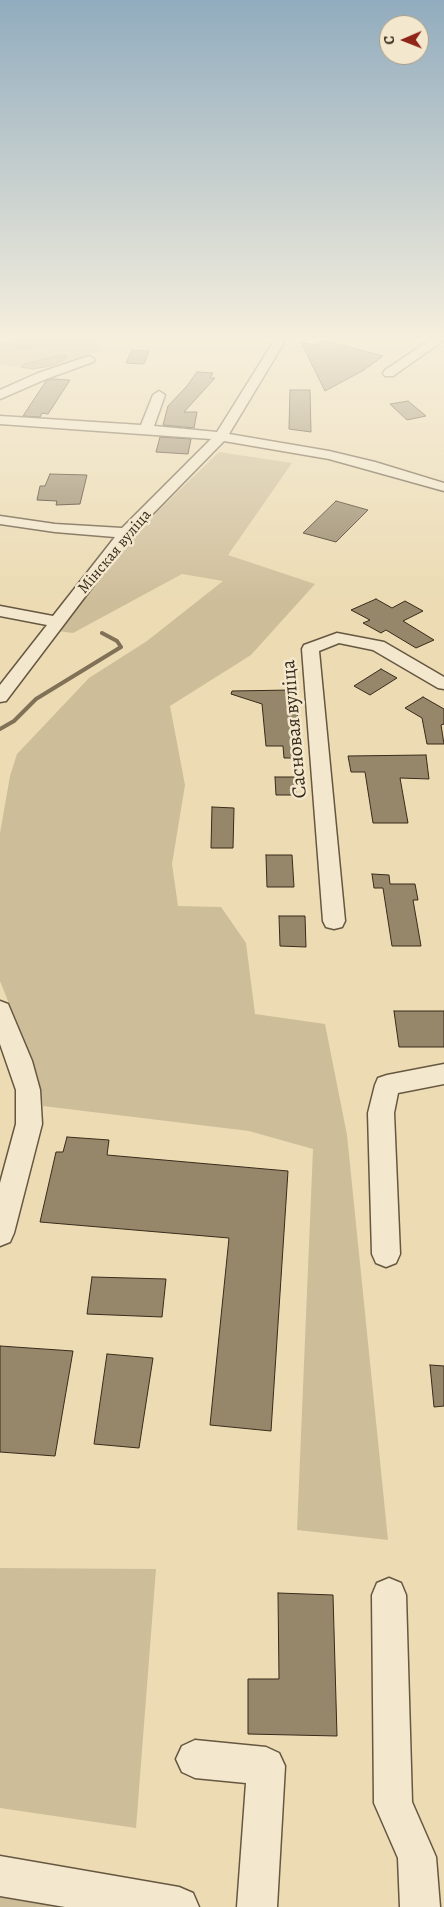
<!DOCTYPE html>
<meta charset="utf-8">
<style>
body{margin:0}
#map{position:relative;width:444px;height:1907px;overflow:hidden;background:#ecdbb3;font-family:Alegreya,serif}
canvas{display:block}
.north{position:absolute;left:379px;top:15px;width:50px;height:50px;box-sizing:border-box;background:#f3e8ce;border:1px solid #a99c86;border-radius:50%;rotate:269deg;font-size:14px;font-weight:700;line-height:20px;text-align:center;color:#392b1b}
.north::after{content:'';display:block;margin:auto;width:18px;height:22px;background:#8f2418;clip-path:polygon(50% 0,100% 100%,50% 72%,0 100%)}
</style>
<div id="map">
<canvas width="444" height="1907"></canvas>
<div class="north">С</div>
</div>
<script>
const g = document.querySelector('canvas').getContext('2d');
g.lineJoin = 'round';
function fill(path, color) { g.fillStyle = color; g.fill(path, 'evenodd'); }
const shape = rows => new Path2D(rows.map(r => 'M' + r).join(''));
function trace(path, color, width, dash) { g.strokeStyle = color; g.lineWidth = width; g.lineCap = dash ? 'butt' : 'round'; g.setLineDash(dash || []); g.stroke(path); }
function drawText(font, color, halo, rows, align = 'center') {
  g.font = font + ' Alegreya,serif'; g.lineWidth = 5; g.setLineDash([]); g.textBaseline = 'middle'; g.strokeStyle = halo; g.fillStyle = color; for (const [text, x, y, turn = 0] of rows) {
    g.save(); g.translate(x, y); g.rotate((+turn || 0) * Math.PI / 180); g.textAlign = isNaN(turn) ? turn : align; if (halo) g.strokeText(text, 0, 0); g.fillText(text, 0, 0); g.restore();
  }
}
const green = shape([
 [48,336,113,336,100,344,102,350,69,361,35,369,0,365,0,342],
 [219,452,292,463,228,555,315,584,251,655,170,706,185,785,172,864,178,906,221,907,246,943,255,1014,325,1024,347,1135,388,1540,297,1530,313,1149,249,1131,43,1106,38,1076,0,981,0,833,10,776,17,754,89,678,147,641,223,581,182,574,73,633,58,631,136,532],
 [0,1568,156,1569,136,1828,0,1808],
 [0,1890,115,1907,0,1907]
]);
const water = shape([
 [40,338,48,342,46,344,22,349,17,348,15,345,20,340,40,338],
 [61,355,67,356,63,361,50,366,33,369,21,367,24,364,61,355]
]);
const stream = shape([
 [0,729,14,721,36,699,121,647,117,641,102,633]
]);
const building = shape([
 [325,341,383,356,364,370,325,391,301,342,314,345,325,341],
 [132,350,149,351,144,364,126,363,132,350],
 [197,372,213,373,210,378,215,378,184,412,197,412,194,428,163,425,168,406,187,386,197,372],
 [53,379,70,380,48,414,42,413,40,417,23,416,46,381,53,379],
 [290,390,310,390,311,432,289,429,290,390],
 [408,401,426,416,407,420,390,404,408,401],
 [160,437,191,439,188,454,156,452,160,437],
 [50,474,87,475,80,504,56,505,57,501,37,500,40,486,45,486,50,474],
 [336,501,368,510,336,542,303,533,336,501],
 [376,599,392,608,405,601,423,611,403,621,434,640,416,648,386,630,381,633,363,623,370,620,351,610,376,599],
 [381,669,397,678,370,695,354,686,381,669],
 [293,690,295,709,297,709,301,758,284,758,283,746,266,746,262,704,231,694,232,691,293,690],
 [423,697,444,709,444,724,441,725,444,744,427,744,422,718,405,708,423,697],
 [426,755,429,779,400,778,408,823,373,823,365,772,351,772,348,756,426,755],
 [275,777,295,777,296,795,276,795,275,777],
 [212,807,234,808,233,848,211,848,212,807],
 [266,855,292,855,294,887,267,887,266,855],
 [372,874,389,875,390,884,415,884,418,900,413,900,421,946,392,946,383,888,374,888,372,874],
 [279,916,305,916,306,947,280,946,279,916],
 [394,1011,444,1011,444,1047,399,1047,394,1011],
 [67,1137,109,1140,107,1155,288,1171,271,1431,210,1425,229,1238,40,1222,56,1152,63,1152,67,1137],
 [92,1277,166,1279,162,1317,87,1314,92,1277],
 [0,1346,73,1351,55,1456,0,1452,0,1346],
 [107,1354,153,1358,139,1448,94,1444,107,1354],
 [430,1365,444,1366,444,1406,434,1407,430,1365],
 [278,1593,333,1595,337,1736,248,1734,248,1679,279,1679,278,1593]
]);
const minor = shape([
 [277,336,288,336,229,434,329,451,375,462,444,483,444,491,329,459,224,441,131,536,6,701,0,702,0,685,47,625,0,616,0,606,53,616,115,537,55,532,0,524,0,516,55,524,122,528,211,439,0,424,0,416,141,425,153,395,159,391,165,395,154,426,217,432,277,336],
 [436,336,444,336,444,340,393,376,385,376,383,373,385,370,436,336],
 [89,356,93,358,95,360,93,362,46,379,0,399,0,390,38,373,89,356],
 [337,633,384,642,444,677,444,689,438,688,373,650,339,643,319,651,345,921,342,927,334,929,326,927,323,921,302,649,304,645,337,633],
 [0,1001,8,1004,32,1061,40,1090,42,1124,14,1233,10,1242,0,1246,0,1183,16,1124,16,1090,0,1044,0,1001],
 [444,1064,444,1084,398,1093,394,1113,400,1254,396,1263,386,1267,376,1263,372,1254,368,1113,375,1085,378,1078,387,1075,444,1064],
 [389,1578,401,1583,406,1595,412,1802,436,1857,440,1907,400,1907,398,1858,374,1803,372,1595,377,1583,389,1578],
 [195,1740,266,1747,279,1753,285,1766,277,1907,237,1907,246,1783,195,1778,182,1772,176,1759,182,1746,195,1740],
 [0,1856,179,1887,193,1893,199,1907,65,1907,0,1896,0,1856]
]);
const farStreetnames = [
 ["Мінская вуліца",115,552,-50]
];
const streetNames = [
 ["Сасновая вуліца",295,729,-95]
];
fill(green, '#cebd99');
fill(water, '#af9f7f');
trace(water, '#807157', 1);
trace(stream, '#807157', 4);
fill(building, '#96876a');
trace(building, '#392b1b', 1);
trace(minor, '#665741', 3);
fill(minor, '#f3e8ce');
const sky = g.createLinearGradient(0, 0, 0, 603);
sky.addColorStop(0, '#91acbe');
sky.addColorStop(0.56, '#f6efdd');
sky.addColorStop(1, '#f6efdd00');
g.fillStyle = sky;
g.fillRect(0, 0, 444, 603);
drawText('16px', '#392b1b', '#f3e8ce', farStreetnames);
drawText('20px', '#392b1b', '#f3e8ce', streetNames);
</script>
